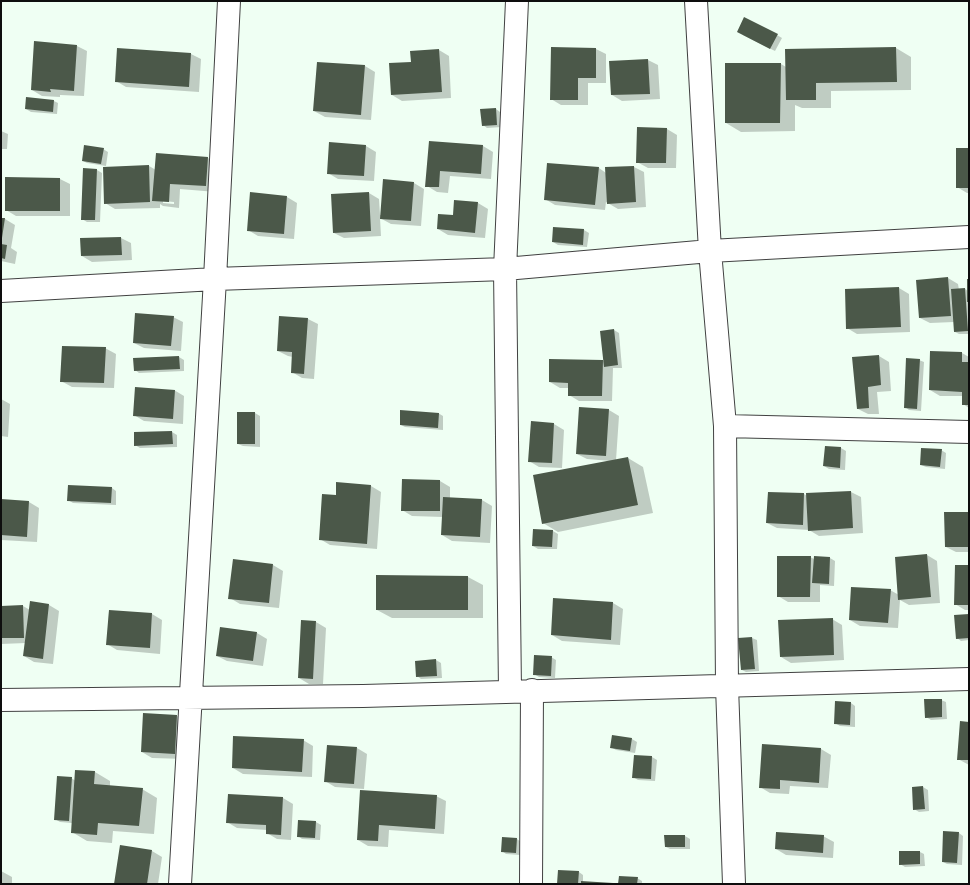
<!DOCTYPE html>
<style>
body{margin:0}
#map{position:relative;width:970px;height:885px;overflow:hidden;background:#effff3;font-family:"Zilla Slab",serif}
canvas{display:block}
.frame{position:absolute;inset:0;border:2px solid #0e0e0e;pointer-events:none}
</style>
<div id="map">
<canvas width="970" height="885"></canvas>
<div class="frame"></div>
</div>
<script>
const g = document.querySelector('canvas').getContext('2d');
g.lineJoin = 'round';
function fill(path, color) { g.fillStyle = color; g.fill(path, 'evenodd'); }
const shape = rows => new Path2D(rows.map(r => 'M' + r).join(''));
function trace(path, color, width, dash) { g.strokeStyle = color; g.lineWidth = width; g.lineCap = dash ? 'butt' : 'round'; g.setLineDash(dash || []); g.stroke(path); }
const shadow = shape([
 [743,35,777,35,782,38,775,51],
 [77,46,87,51,84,96,60,95,60,97,42,96,32,90],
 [896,48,911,57,911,90,831,91,831,108,802,108,795,105,795,131,741,132,726,123,781,64,786,67],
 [118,49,191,54,201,59,199,92,126,87,116,81],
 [596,49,606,54,606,83,588,83,588,105,561,105,551,99],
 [439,50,449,56,451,98,402,101,392,95,412,63],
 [648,60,658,65,660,99,622,101,612,95],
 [365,66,375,72,371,120,325,117,314,111],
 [54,101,58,103,57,114,31,112,26,109],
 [496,109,500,112,502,127,487,128,483,125],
 [667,129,677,135,676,168,648,168,637,162],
 [1,131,8,134,7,149,1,149],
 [430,142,483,146,493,152,491,179,450,176,448,193,437,192,427,186],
 [330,143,366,146,376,152,374,181,338,179,328,173],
 [103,149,108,152,106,166,87,163,83,161],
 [969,149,969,193,967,193,957,187],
 [208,158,218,164,216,192,180,189,179,208,163,206,160,204,160,208,115,209,105,203,149,166,156,170],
 [163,201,174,202,174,204,163,203],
 [634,167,644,172,646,207,618,209,606,202,605,210,555,205,545,199,599,168,606,173],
 [97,170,102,173,100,222,87,222,82,219],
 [60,179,70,184,70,216,16,216,6,210],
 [414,183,424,189,421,226,391,224,380,218,381,236,344,238,334,233,369,193,379,199,380,215,381,215],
 [251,193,287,197,297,203,294,239,258,236,248,230],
 [478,203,488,209,485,238,448,235,438,229,453,216],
 [1,219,5,219,15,225,11,248,17,252,15,264,1,261],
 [584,230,589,233,587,247,558,245,553,242],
 [121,238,131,243,132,260,92,262,82,256,81,239],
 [948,278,958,284,959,290,965,289,968,291,969,280,969,334,959,334,955,332,954,322,930,323,920,318],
 [899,288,909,294,910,332,857,334,847,328],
 [173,317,183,322,181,351,144,348,134,343],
 [308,319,318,324,314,379,302,378,292,372,293,357,288,356,278,351],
 [614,330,619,333,622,368,613,368,612,401,579,401,569,395,569,388,560,388,550,382,603,361,604,361,601,332],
 [105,348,116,354,114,388,72,387,61,381],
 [962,353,969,357,969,408,963,404,963,396,940,396,930,390],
 [879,356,889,362,891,391,877,392,879,414,868,414,858,409],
 [179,357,184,360,184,371,139,373,135,370,134,359],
 [919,360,924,362,921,411,909,410,905,407],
 [174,390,184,396,183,424,144,421,134,415],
 [1,399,10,404,8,437,1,436],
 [580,408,609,410,619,416,616,460,628,458,643,467,653,513,558,532,543,523,611,461,587,459,577,454],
 [238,413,255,413,260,416,260,447,243,446,238,444],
 [438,413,443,416,443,430,405,427,401,425],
 [554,424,564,430,562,468,539,467,529,461],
 [172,432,177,435,177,447,140,448,135,445,135,433],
 [826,447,841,448,846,451,845,470,829,469,824,466],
 [941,450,946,453,945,469,926,467,921,465],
 [440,481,450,487,450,498,482,500,492,506,490,543,452,541,442,535,443,517,412,516,402,510],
 [337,483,371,486,381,492,377,549,330,545,320,539,337,496],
 [112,488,116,491,116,505,73,503,68,500],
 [851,492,861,497,863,533,819,536,809,530,777,528,767,523,768,493,804,494,807,496],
 [1,500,29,502,39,508,37,542,1,540],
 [969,513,969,552,956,552,946,547],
 [534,531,553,531,558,534,557,549,538,549,533,546],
 [927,555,937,561,940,603,909,605,900,600,898,628,860,626,850,620,890,590,899,595],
 [810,557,814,559,814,557,830,558,835,561,834,586,820,585,820,602,788,602,778,596],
 [273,565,283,571,279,608,240,604,230,598],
 [969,566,969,610,965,610,955,604],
 [468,577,483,585,483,618,392,618,377,610],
 [31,603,49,605,59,611,53,664,34,662,24,656,26,643,1,644,1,607,23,606,30,610],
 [613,603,623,609,620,645,562,641,552,635],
 [109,611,152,614,162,620,160,654,117,650,107,644],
 [969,615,969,640,961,641,957,638],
 [832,619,842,625,844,660,791,663,781,657],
 [316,622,326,628,323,684,309,684,299,678],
 [257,633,267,639,263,666,227,661,217,656],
 [752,638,757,640,759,671,746,672,742,670,739,639],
 [551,657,556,660,555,678,539,677,534,674],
 [436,660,441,663,442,678,421,679,417,676,416,662],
 [941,700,946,702,947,719,931,720,926,717],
 [851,703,855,706,855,727,840,726,835,723],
 [177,716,187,721,185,759,152,758,142,752],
 [969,723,969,765,958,759],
 [613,736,632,739,637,742,635,753,616,750,611,747],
 [303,740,313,746,312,777,243,774,233,768],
 [357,748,367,754,364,789,335,787,325,781],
 [821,749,831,755,828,788,790,786,789,794,770,793,760,787],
 [635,756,652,757,657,760,655,781,638,780,633,777],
 [76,771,95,772,110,781,110,786,142,789,157,798,154,834,113,831,112,843,87,841,72,832,72,823,60,822,55,819,71,778,76,781],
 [923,787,928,790,929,811,919,812,914,809],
 [361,791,436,796,446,801,444,834,389,830,388,847,368,846,358,840],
 [229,795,283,798,293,804,291,840,277,839,267,833,267,830,237,828,227,822],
 [298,821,316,822,321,825,320,840,302,839,298,836],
 [959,833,963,836,962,865,947,864,943,862],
 [665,836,685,836,690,839,690,849,670,849,666,847],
 [823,836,834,842,833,858,786,855,776,849],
 [517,839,521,842,520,855,506,854,502,851],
 [152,851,162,857,158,884,115,884],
 [920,852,924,854,925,866,905,867,900,864],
 [1,871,12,877,12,884,1,884],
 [579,872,583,875,583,882,617,884,558,884],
 [637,878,642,881,642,884,619,884]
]);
const building = shape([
 [744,17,778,34,770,49,737,32],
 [34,41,77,45,74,91,50,89,51,92,31,90],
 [551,47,596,48,596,78,578,78,578,100,550,100],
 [896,47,897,82,816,83,816,100,786,100,785,49],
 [117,48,191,53,189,87,115,82],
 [439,49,442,92,391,95,389,63,411,62,410,51],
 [648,59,650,94,611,95,609,61],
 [317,62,365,65,361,115,313,111],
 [725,63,781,63,780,123,725,123],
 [26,97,54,100,53,112,25,109],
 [496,108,497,125,482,126,480,109],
 [637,127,667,128,666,163,636,163],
 [429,141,483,145,481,174,440,171,439,187,425,187],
 [329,142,366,145,364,176,327,174],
 [84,145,104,148,101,164,82,161],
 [956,148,969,148,969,188,956,188],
 [156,153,208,157,206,186,170,184,169,202,152,201],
 [547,163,599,167,595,205,544,200],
 [149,165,150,202,104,204,103,167],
 [634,166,636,202,607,204,605,167],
 [83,168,97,169,95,220,81,220],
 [5,177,60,178,60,211,5,211],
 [383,179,414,182,411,221,380,219],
 [250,192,287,196,284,234,247,231],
 [369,192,371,231,333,233,331,194],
 [454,200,478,202,475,233,437,229,438,214,453,215],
 [1,218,5,218,2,238,1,238],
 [553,227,584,229,583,245,552,242],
 [121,237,122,255,81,256,80,238],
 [1,244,7,245,5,259,1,258],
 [948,277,951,316,919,318,916,280],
 [967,279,969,279,969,302,967,302],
 [899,287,901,327,846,329,845,289],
 [965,288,968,331,954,332,951,289],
 [135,313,174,316,171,346,133,343],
 [279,316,308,318,304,374,291,373,292,352,277,351],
 [614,329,618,365,604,367,600,331],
 [62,346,106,347,104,383,60,382],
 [930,351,962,352,962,362,969,362,969,405,962,405,962,392,929,390],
 [879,355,881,385,868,387,869,408,857,409,852,357],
 [179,356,180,369,134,371,133,358],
 [906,358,920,359,917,409,904,408],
 [549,359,603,360,602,396,568,396,568,383,549,382],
 [135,387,175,390,173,419,133,416],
 [579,407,609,409,606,456,576,454],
 [400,410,439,413,438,428,400,425],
 [237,412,255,412,255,444,237,444],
 [531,421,554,423,552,463,528,462],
 [172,431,173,444,134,446,134,432],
 [825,446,841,447,840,468,823,466],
 [921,448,942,449,940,467,920,465],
 [628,457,638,505,542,524,533,475],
 [402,479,440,480,440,511,401,511],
 [336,482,371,485,367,544,319,540,322,494,336,495],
 [68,485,112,487,111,503,67,501],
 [851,491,853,528,808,531,806,493],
 [768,492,804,493,803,525,766,523],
 [443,497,482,499,480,537,441,535],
 [1,499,29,501,27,537,1,535],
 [944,512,969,512,969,547,945,547],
 [533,529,553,530,552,547,532,546],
 [927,554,931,597,898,600,895,557],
 [777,556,811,556,810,597,777,597],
 [814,556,830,557,829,584,812,583],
 [233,559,273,564,269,603,228,599],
 [955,565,969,565,969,605,954,605],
 [376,575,468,576,468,610,376,610],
 [851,587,891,589,888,623,849,620],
 [553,598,613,602,611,640,551,635],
 [30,601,49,604,43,659,23,656],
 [23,605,24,638,1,638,1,606],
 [109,610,152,613,150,648,106,645],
 [969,614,969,638,956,639,954,615],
 [833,618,834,655,780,657,778,620],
 [301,620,316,621,313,679,298,678],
 [220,627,257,632,253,661,216,656],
 [752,637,755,669,741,670,738,638],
 [534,655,552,656,551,676,533,675],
 [436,659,437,676,416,677,415,661],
 [924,699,942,699,942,717,925,718],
 [835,701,851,702,850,725,834,724],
 [143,713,177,715,175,754,141,752],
 [960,721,969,722,969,760,957,760],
 [612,735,632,738,630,751,610,748],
 [233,736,304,739,302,772,232,768],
 [762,744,821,748,819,783,780,780,780,789,759,788],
 [327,745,357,747,354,784,324,782],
 [634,755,652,756,651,779,632,778],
 [75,770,95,771,94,784,143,788,139,826,98,823,97,835,71,833],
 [57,776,72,777,69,821,54,820],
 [923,786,925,809,913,810,912,787],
 [360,790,437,795,435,829,379,825,378,841,357,840],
 [228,794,283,797,281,835,266,834,266,825,226,823],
 [298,820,316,821,315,838,297,837],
 [943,831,959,832,957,863,942,862],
 [776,832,824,835,823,853,775,849],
 [664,835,685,835,685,847,665,847],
 [502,837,517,838,516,853,501,852],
 [120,845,152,850,147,884,114,884],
 [899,851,920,851,920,864,899,865],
 [558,870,579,871,578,884,557,884],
 [619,876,638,877,637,884,618,884],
 [581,881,613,883,613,884,581,884]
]);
const street = shape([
 [696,1,710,251,725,426,727,686,734,884],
 [1,291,215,279,505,269,710,251,969,237],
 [725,426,969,432],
 [510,691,505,269,517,1],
 [1,700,363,696,969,679],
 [180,884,215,279,229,1],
 [531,884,532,690]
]);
fill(shadow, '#0003');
fill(building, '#4b5849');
trace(street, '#414141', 24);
trace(street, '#fff', 22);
</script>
